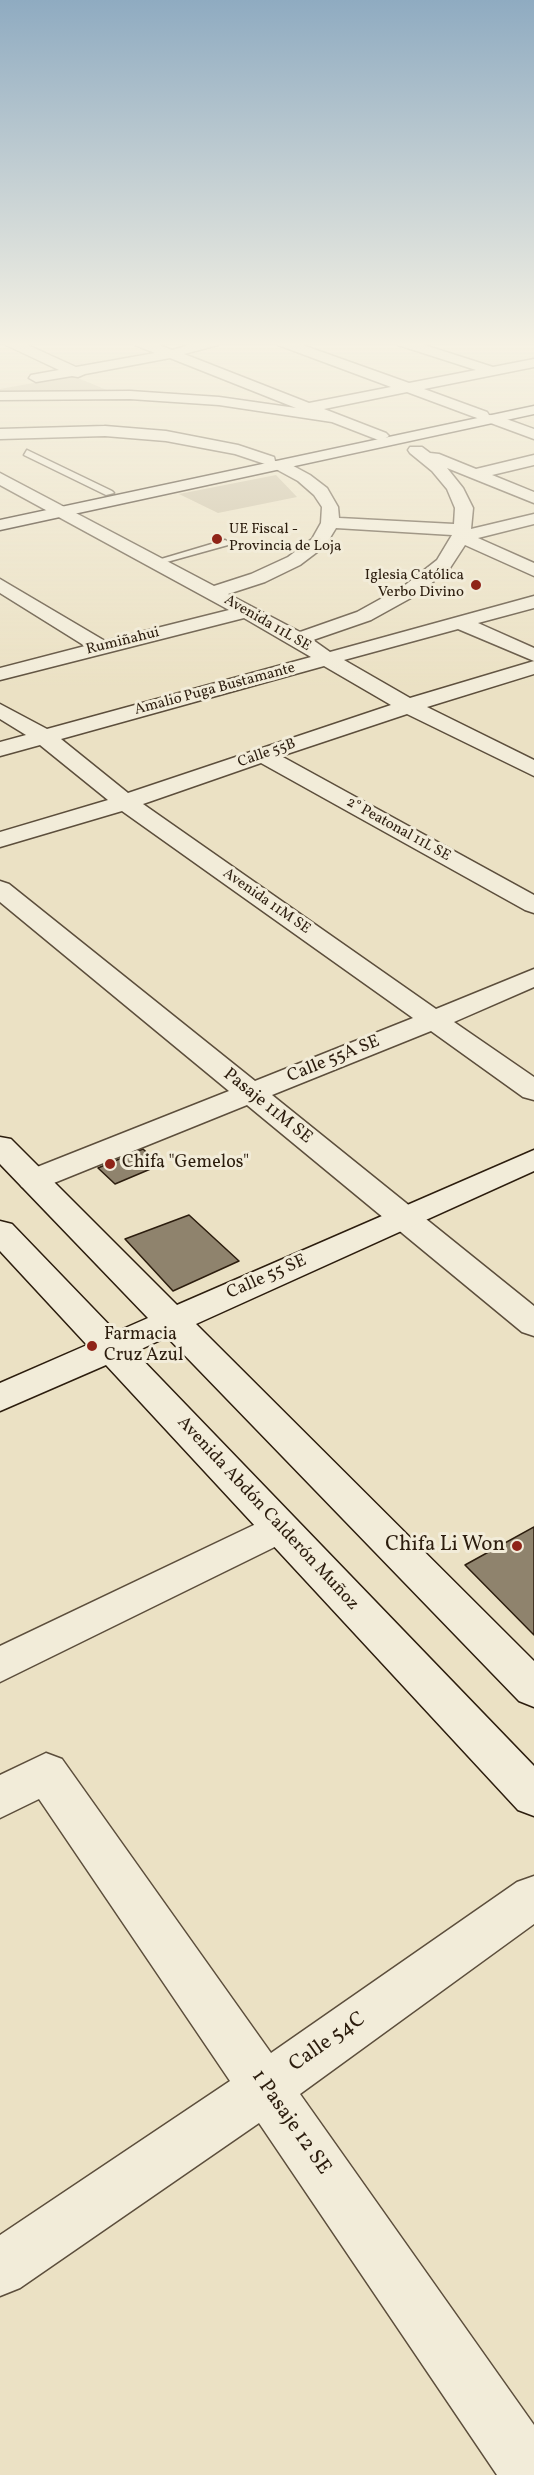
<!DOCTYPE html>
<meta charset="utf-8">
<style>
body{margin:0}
canvas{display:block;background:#ebe1c4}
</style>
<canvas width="534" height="2475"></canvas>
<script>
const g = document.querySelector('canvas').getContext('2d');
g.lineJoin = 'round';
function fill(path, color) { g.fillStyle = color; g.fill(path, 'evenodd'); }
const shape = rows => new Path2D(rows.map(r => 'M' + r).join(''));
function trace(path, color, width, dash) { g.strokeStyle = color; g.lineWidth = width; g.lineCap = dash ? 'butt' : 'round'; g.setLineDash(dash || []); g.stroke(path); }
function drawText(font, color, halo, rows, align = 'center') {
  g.font = font + ' Vollkorn,serif'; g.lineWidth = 6; g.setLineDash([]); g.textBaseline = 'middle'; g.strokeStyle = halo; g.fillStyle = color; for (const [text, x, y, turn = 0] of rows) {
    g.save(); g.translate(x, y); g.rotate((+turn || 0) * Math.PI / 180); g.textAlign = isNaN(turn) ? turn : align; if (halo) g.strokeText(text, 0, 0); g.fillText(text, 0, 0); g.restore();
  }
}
const green = shape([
 [73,376,114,393,0,395,0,389],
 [276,475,297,497,218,513,179,494]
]);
const building = shape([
 [143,1149,160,1165,115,1184,98,1168,143,1149],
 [189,1215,239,1261,173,1291,125,1239,189,1215],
 [534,1527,534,1635,465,1565,534,1527]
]);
const lane = shape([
 [27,450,112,491,114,493,106,495,24,455,27,450],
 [225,540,230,543,228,545,156,565,151,562,225,540]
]);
const street = shape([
 [5,342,21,342,76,367,155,353,135,345,134,342,151,342,172,350,200,342,219,342,218,345,184,354,309,403,391,387,278,345,277,342,294,342,409,383,476,370,398,345,397,342,415,342,493,367,534,359,534,367,424,389,487,412,489,415,498,416,534,429,534,439,488,422,486,419,477,418,407,392,324,409,386,433,389,436,381,441,332,422,219,405,130,399,0,400,0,392,130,391,219,397,296,408,170,358,85,374,78,377,72,376,36,382,29,378,31,375,59,370,6,345,5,342],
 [105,426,166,431,238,445,274,457,275,461,286,462,310,475,327,488,338,507,339,518,454,524,455,508,447,489,432,471,410,453,408,450,410,447,422,447,430,453,439,454,476,469,534,455,534,465,492,475,534,492,534,503,447,468,463,488,473,508,471,529,534,514,534,524,478,538,534,563,534,576,465,545,450,568,418,594,371,620,313,640,330,652,534,596,534,608,478,623,534,648,534,674,427,707,534,760,534,776,407,714,281,756,534,895,534,913,525,910,261,763,143,804,436,1009,534,969,534,987,454,1022,534,1077,534,1100,523,1097,431,1031,272,1095,534,1306,534,1336,522,1332,247,1105,44,1187,33,1190,22,1187,17,1180,22,1173,229,1091,0,902,0,881,9,884,255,1081,413,1018,122,811,0,847,0,832,108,800,40,745,0,756,0,742,26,735,0,719,0,704,47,729,311,657,244,618,0,680,0,668,85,646,0,593,0,579,105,641,229,610,0,485,0,473,214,586,251,574,288,557,312,539,321,523,322,507,314,495,298,481,274,468,273,464,268,465,235,454,166,441,105,436,0,439,0,429,105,426],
 [336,528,452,535,437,560,404,586,357,612,300,632,228,594,265,582,300,565,325,546,336,528],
 [458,629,534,661,410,698,344,660,458,629],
 [324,666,391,705,128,793,61,739,324,666],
 [279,1513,293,1518,299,1528,293,1538,0,1682,0,1646,279,1513],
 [46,1753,62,1759,271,2053,517,1882,534,1876,534,1924,300,2094,534,2425,534,2475,497,2475,259,2123,20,2288,0,2296,0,2235,230,2081,39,1799,0,1818,0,1775,46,1753]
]);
const secondary = shape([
 [534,406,534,414,0,530,0,520,534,406],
 [0,1137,11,1139,177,1305,534,1150,534,1171,196,1324,534,1661,534,1707,519,1701,167,1337,135,1352,534,1766,534,1816,518,1810,106,1365,0,1411,0,1383,87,1345,0,1251,0,1221,12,1224,116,1332,148,1318,0,1164,0,1137]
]);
const markers = [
 [217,539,6,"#8f2418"],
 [476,585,6,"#8f2418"],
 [110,1164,6,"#8f2418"],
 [92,1346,6,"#8f2418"],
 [517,1546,6,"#8f2418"]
];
const farPoinames = [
 ["UE Fiscal -",229,530],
 ["Provincia de Loja",229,547],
 ["Iglesia Católica",464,576,"right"],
 ["Verbo Divino",464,593,"right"]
];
const farStreetnames = [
 ["Avenida 11L SE",267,624,30],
 ["Rumiñahui",123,642,-14],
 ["Amalio Puga Bustamante",215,690,-15],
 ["Calle 55B",267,754,-19],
 ["2° Peatonal 11L SE",398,830,29],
 ["Avenida 11M SE",266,902,35]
];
const streetNames = [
 ["Calle 55A SE",334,1060,-22],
 ["Pasaje 11M SE",267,1107,39],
 ["Calle 55 SE",267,1278,-24],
 ["Avenida Abdón Calderón Muñoz",267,1514,47]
];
const poiNames = [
 ["Chifa \"Gemelos\"",122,1164],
 ["Farmacia",104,1336],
 ["Cruz Azul",104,1357]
];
const nearPoinames = [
 ["Chifa Li Won",505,1546]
];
const nearStreetnames = [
 ["Calle 54C",328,2043,-35],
 ["1 Pasaje 12 SE",290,2123,55]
];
fill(green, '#cbc0a5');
fill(building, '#8f836d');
trace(building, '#2c1d0e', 1.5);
trace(lane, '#5c4e3c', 3);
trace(street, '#5c4e3c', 3);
trace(secondary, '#2c1d0e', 3);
fill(lane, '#f2ecd9');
fill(street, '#f2ecd9');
fill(secondary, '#f2ecd9');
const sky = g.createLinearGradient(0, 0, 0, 688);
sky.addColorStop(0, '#8fabc1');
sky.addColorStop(0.5, '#f6f2e4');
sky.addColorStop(1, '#f6f2e400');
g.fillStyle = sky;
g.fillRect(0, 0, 534, 688);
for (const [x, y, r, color] of markers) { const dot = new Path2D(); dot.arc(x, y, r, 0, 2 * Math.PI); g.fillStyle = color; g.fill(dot); trace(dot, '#f2ecd9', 2); }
drawText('15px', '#2c1d0e', '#f2ecd9', farPoinames, 'left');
drawText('15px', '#2c1d0e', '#f2ecd9', farStreetnames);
drawText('18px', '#2c1d0e', '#f2ecd9', streetNames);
drawText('18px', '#2c1d0e', '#f2ecd9', poiNames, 'left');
drawText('21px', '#2c1d0e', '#f2ecd9', nearPoinames, 'right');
drawText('21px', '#2c1d0e', '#f2ecd9', nearStreetnames);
</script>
